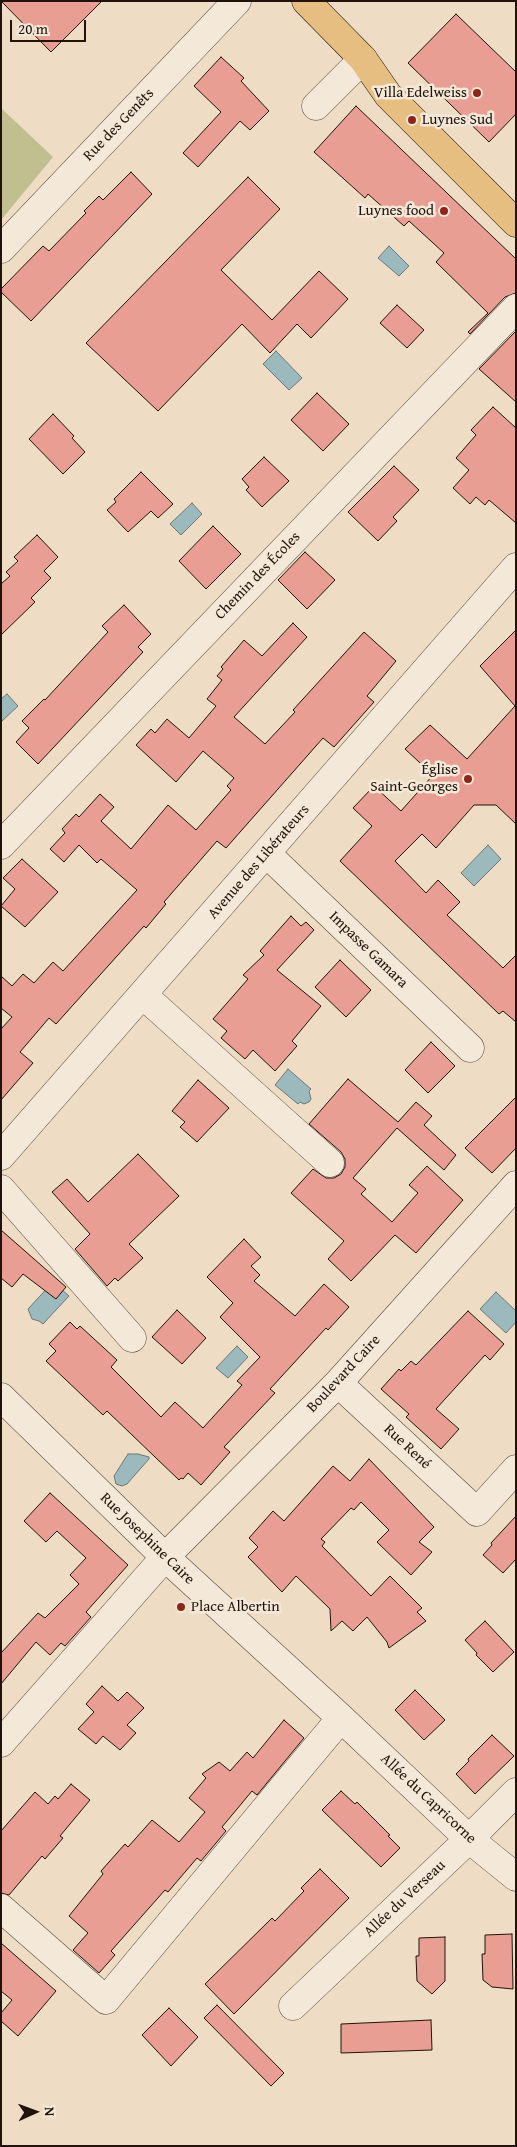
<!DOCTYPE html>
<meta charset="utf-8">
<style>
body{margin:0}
#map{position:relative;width:517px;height:2147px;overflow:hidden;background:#eeddc4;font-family:"Gentium Book Plus",serif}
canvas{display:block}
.frame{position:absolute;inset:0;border:2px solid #21130b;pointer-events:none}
.north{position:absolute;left:10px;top:2087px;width:50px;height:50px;-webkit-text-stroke:4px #f4e9d9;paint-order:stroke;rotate:88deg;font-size:14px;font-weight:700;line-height:20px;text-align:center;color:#21130b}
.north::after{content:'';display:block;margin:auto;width:18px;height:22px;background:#21130b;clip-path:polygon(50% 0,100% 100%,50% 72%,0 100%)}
.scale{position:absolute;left:10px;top:20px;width:76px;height:22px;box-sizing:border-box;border:2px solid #21130b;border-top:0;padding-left:6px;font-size:15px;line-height:18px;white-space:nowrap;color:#21130b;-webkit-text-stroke:4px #f4e9d9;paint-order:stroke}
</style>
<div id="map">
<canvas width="517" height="2147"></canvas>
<div class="frame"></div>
<div class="north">N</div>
<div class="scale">20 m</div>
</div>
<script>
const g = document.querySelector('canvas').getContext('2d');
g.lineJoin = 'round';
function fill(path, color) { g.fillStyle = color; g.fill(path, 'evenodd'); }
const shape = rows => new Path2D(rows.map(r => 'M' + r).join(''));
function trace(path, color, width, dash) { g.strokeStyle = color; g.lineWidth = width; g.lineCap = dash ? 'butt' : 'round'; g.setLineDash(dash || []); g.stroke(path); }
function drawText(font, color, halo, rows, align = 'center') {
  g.font = font + ' "Gentium Book Plus",serif'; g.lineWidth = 5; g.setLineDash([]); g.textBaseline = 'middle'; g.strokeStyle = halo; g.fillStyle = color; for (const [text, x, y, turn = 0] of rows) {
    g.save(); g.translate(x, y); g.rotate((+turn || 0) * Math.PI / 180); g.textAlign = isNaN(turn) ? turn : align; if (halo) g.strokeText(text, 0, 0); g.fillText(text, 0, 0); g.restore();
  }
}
const green = shape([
 [1,108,53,157,1,220]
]);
const water = shape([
 [389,246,409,266,399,276,378,258,389,246],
 [276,351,302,378,289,390,263,364,276,351],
 [192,503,202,514,181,535,170,524,192,503],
 [7,694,18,706,1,722,1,699,7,694],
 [488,845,501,859,474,886,461,873,488,845],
 [288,1069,311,1089,309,1091,311,1099,309,1102,304,1104,300,1102,298,1104,275,1085,288,1069],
 [53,1282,69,1296,43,1324,39,1321,32,1319,28,1309,53,1282],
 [496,1292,516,1311,516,1322,506,1333,480,1309,496,1292],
 [237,1346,248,1357,228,1378,216,1368,237,1346],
 [128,1454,138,1454,149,1457,149,1459,127,1484,122,1486,116,1484,114,1476,128,1454]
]);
const building = shape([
 [1,1,102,1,51,52,1,1],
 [456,14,516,72,516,114,489,142,408,63,456,14],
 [221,57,244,78,241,81,269,111,250,130,240,121,198,167,183,153,221,112,194,86,221,57],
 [356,106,516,259,516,293,505,297,470,334,468,332,488,313,436,262,444,253,409,221,404,226,368,194,365,198,314,152,356,106],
 [131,172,152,194,31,321,1,292,1,289,43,246,49,251,86,213,84,211,99,196,103,200,131,172],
 [248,177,280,209,221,270,272,320,319,271,348,299,311,338,297,324,270,353,242,324,158,411,86,343,248,177],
 [397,305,424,330,407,348,380,323,397,305],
 [516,331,516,402,479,369,516,331],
 [317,393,349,424,323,451,291,420,317,393],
 [493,407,516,428,516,523,489,500,485,505,476,497,470,504,453,488,469,470,456,458,476,435,471,430,493,407],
 [53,414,74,436,72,438,85,452,63,474,29,439,53,414],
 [264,457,289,481,262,507,246,490,249,487,242,479,264,457],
 [394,466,419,490,393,517,397,521,378,541,348,512,394,466],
 [141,472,173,504,158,518,151,511,128,532,107,510,116,502,114,499,141,472],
 [213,526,241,554,206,589,179,561,213,526],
 [37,535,58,557,44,571,51,578,31,598,35,602,1,635,1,584,10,576,6,572,18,561,14,557,37,535],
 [305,552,335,580,307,609,278,580,305,552],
 [124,605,151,634,138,647,143,652,38,764,16,742,29,728,22,721,44,699,45,700,108,632,102,626,124,605],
 [293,623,307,637,234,717,265,744,295,712,293,710,364,632,396,661,367,696,374,702,334,747,323,738,226,848,217,841,164,902,166,904,146,928,144,926,56,1024,49,1018,20,1052,33,1063,1,1100,1,1029,12,1017,1,1008,1,976,12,986,23,974,34,983,53,962,63,971,137,890,101,859,97,863,79,845,64,862,50,849,65,833,62,829,76,814,79,817,100,794,114,807,101,821,131,849,168,805,196,830,231,790,227,786,234,778,203,751,176,782,136,745,151,729,155,733,167,719,189,738,216,706,207,699,222,680,217,676,223,669,221,667,244,640,262,656,293,623],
 [516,630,516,824,496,805,474,805,436,848,422,834,395,861,426,893,438,880,460,902,447,915,503,968,516,955,516,1022,503,1011,499,1014,340,861,372,826,353,808,374,786,401,811,433,775,405,749,430,725,467,759,515,706,480,666,516,630],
 [22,859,58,892,25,927,1,906,15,889,3,878,22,859],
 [291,916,301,926,306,922,314,930,277,970,321,1006,292,1041,297,1046,275,1071,253,1050,245,1059,221,1038,227,1031,213,1019,248,979,243,975,264,955,260,951,291,916],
 [340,960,371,990,346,1017,315,987,340,960],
 [431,1042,455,1066,428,1093,405,1070,431,1042],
 [348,1079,398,1122,416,1102,432,1116,424,1125,456,1155,444,1170,397,1128,353,1178,366,1189,361,1194,392,1222,418,1193,409,1185,427,1166,463,1200,416,1253,395,1235,351,1281,328,1259,344,1241,291,1193,313,1169,326,1178,334,1178,341,1174,345,1167,345,1159,341,1152,309,1124,348,1079],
 [198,1080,229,1108,197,1142,180,1127,185,1122,172,1111,198,1080],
 [516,1097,516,1148,492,1173,465,1148,516,1097],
 [138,1154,179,1196,129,1244,143,1258,118,1281,115,1278,107,1286,75,1249,90,1234,52,1192,67,1179,88,1202,138,1154],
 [1,1230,66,1287,56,1299,23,1274,12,1287,1,1278,1,1230],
 [244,1239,261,1257,251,1266,260,1275,254,1281,295,1316,324,1284,349,1307,328,1330,326,1328,270,1389,275,1393,224,1447,230,1452,201,1485,188,1473,183,1479,181,1478,179,1480,107,1411,103,1415,46,1361,56,1351,49,1344,70,1322,77,1329,80,1326,117,1360,111,1367,161,1417,175,1402,203,1428,242,1385,237,1381,260,1357,220,1317,233,1303,207,1277,244,1239],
 [177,1310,206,1338,182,1364,152,1337,177,1310],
 [468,1311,504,1344,490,1360,485,1355,436,1409,459,1429,441,1449,406,1417,409,1414,381,1389,399,1369,401,1371,411,1361,416,1365,468,1311],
 [369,1459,434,1527,419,1542,432,1552,411,1575,377,1542,389,1530,361,1502,354,1510,351,1508,321,1539,325,1542,322,1546,371,1596,390,1576,422,1608,417,1612,426,1621,389,1648,387,1642,367,1617,353,1631,342,1621,331,1631,330,1609,296,1576,282,1592,248,1557,258,1547,249,1538,273,1511,284,1521,333,1466,350,1481,369,1459],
 [50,1493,128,1565,86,1612,91,1617,65,1646,61,1643,50,1655,36,1642,1,1684,1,1653,38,1613,45,1618,79,1584,70,1575,86,1558,57,1531,46,1542,24,1521,50,1493],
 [516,1516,516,1559,503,1573,483,1555,492,1545,491,1543,516,1516],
 [485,1621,514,1652,493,1672,476,1655,477,1653,465,1640,485,1621],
 [102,1686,118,1701,127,1692,144,1708,127,1725,136,1733,120,1750,103,1736,96,1744,78,1729,94,1712,86,1704,102,1686],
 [415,1690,445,1720,424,1740,395,1710,415,1690],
 [284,1720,304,1738,257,1795,252,1791,222,1827,226,1831,201,1861,197,1858,168,1892,165,1890,111,1951,115,1955,99,1973,73,1950,88,1933,69,1916,103,1874,101,1871,125,1844,128,1847,152,1820,179,1842,205,1812,189,1798,206,1778,202,1774,219,1762,230,1771,247,1752,253,1758,284,1720],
 [492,1735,514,1756,475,1794,456,1774,469,1761,468,1759,492,1735],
 [71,1784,90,1800,60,1836,63,1838,45,1859,42,1856,9,1895,1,1893,1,1831,35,1792,48,1804,55,1796,58,1799,71,1784],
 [341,1791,355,1804,357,1802,390,1835,388,1836,400,1848,381,1867,322,1810,341,1791],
 [320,1869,349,1898,234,2014,205,1984,272,1918,275,1921,304,1891,301,1888,320,1869],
 [512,1934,513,1989,492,1987,483,1980,482,1954,485,1954,485,1935,512,1934],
 [445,1937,445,1981,432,1994,417,1981,416,1956,419,1956,419,1938,445,1937],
 [1,1943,56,1991,18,2036,1,2021,1,2013,12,2000,1,1991,1,1943],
 [217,2005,284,2073,271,2086,204,2018,217,2005],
 [169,2008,198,2037,171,2066,142,2035,169,2008],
 [431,2020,432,2050,341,2053,341,2024,431,2020]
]);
const minor = shape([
 [316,106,363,59],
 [1,249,237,1],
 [1,845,516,308],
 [266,853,470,1048],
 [143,995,330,1163],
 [1,1156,516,567],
 [1,1189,132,1338],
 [338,1383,477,1512,516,1469],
 [1,1397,165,1557,341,1718,469,1839,516,1877],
 [1,1743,165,1557,338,1383,516,1185],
 [1,1908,106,2000,341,1718],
 [293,2006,469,1839,516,1792]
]);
const major = shape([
 [306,1,363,59,388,95,516,223]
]);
const markers = [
 [477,93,5,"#8f2418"],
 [412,120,5,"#8f2418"],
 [444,211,5,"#8f2418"],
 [468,779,5,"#8f2418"],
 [181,1607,5,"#8f2418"]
];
const poiNames = [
 ["Villa Edelweiss",467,93],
 ["Luynes Sud",422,120,"left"],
 ["Luynes food",434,211],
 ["Église",458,770],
 ["Saint-Georges",458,787],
 ["Place Albertin",191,1607,"left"]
];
const streetNames = [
 ["Rue des Genêts",119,125,-46],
 ["Chemin des Écoles",258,576,-46],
 ["Avenue des Libérateurs",259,862,-49],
 ["Impasse Gamara",368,950,44],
 ["Boulevard Caire",344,1374,-47],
 ["Rue René",407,1447,43],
 ["Rue Josephine Caire",147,1539,44],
 ["Allée du Capricorne",428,1799,43],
 ["Allée du Verseau",405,1899,-43]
];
fill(green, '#c1be8f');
fill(water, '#9cbabd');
trace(water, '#6b7776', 1);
fill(building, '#e89e92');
trace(building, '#21130b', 1);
trace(minor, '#544639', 29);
trace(major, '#21130b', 29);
trace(minor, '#f4e9d9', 28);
trace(major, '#e7be82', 28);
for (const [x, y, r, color] of markers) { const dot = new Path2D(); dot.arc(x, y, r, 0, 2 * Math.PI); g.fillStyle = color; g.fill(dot); trace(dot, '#f4e9d9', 2); }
drawText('15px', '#21130b', '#f4e9d9', poiNames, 'right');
drawText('15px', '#21130b', '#f4e9d9', streetNames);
</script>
